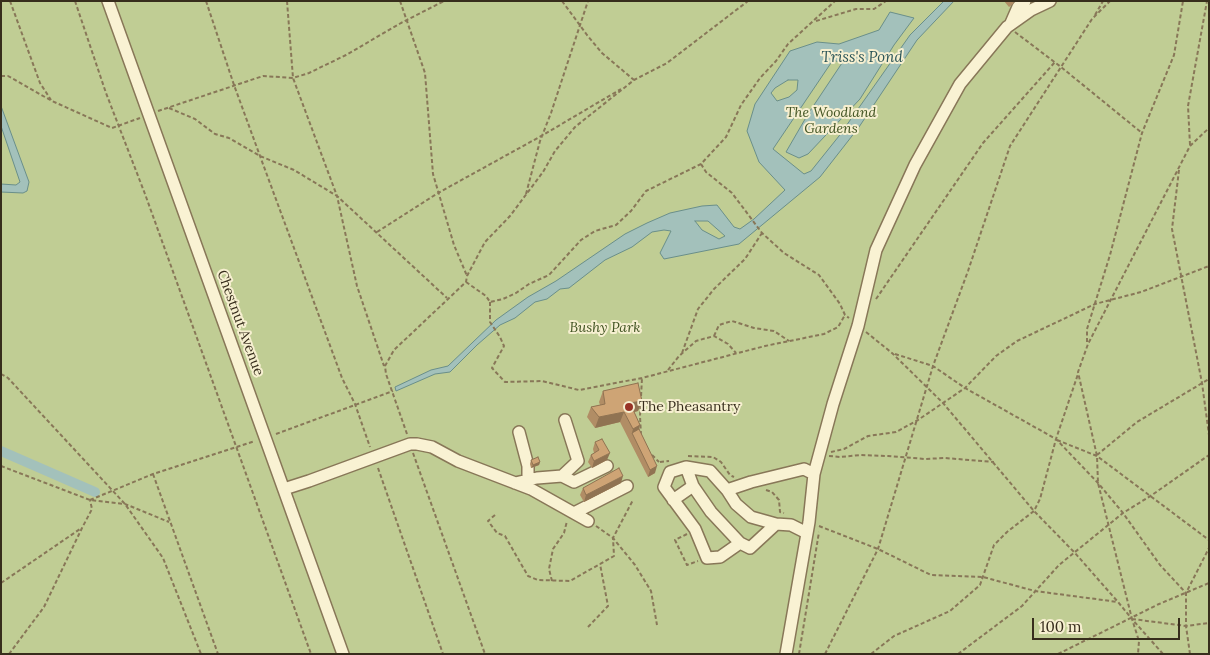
<!DOCTYPE html>
<style>
body{margin:0}
#map{position:relative;width:1210px;height:655px;overflow:hidden;background:#efe6c0;font-family:Lora,serif}
canvas{display:block}
.frame{position:absolute;inset:0;border:2px solid #372d1c;pointer-events:none}
.scale{position:absolute;left:1032px;top:618px;width:148px;height:22px;box-sizing:border-box;border:2px solid #372d1c;border-top:0;padding-left:6px;font-size:15px;line-height:18px;white-space:nowrap;color:#372d1c;-webkit-text-stroke:4px #f6efd0;paint-order:stroke}
</style>
<div id="map">
<canvas width="1210" height="655"></canvas>
<div class="frame"></div>
<div class="scale">100 m</div>
</div>
<script>
const g = document.querySelector('canvas').getContext('2d');
g.lineJoin = 'round';
function fill(path, color) { g.fillStyle = color; g.fill(path, 'evenodd'); }
const shape = rows => new Path2D(rows.map(r => 'M' + r).join(''));
function trace(path, color, width, dash) { g.strokeStyle = color; g.lineWidth = width; g.lineCap = dash ? 'butt' : 'round'; g.setLineDash(dash || []); g.stroke(path); }
function drawText(font, color, halo, rows, align = 'center') {
  g.font = font + ' Lora,serif'; g.lineWidth = 4; g.setLineDash([]); g.textBaseline = 'middle'; g.strokeStyle = halo; g.fillStyle = color; for (const [text, x, y, turn = 0] of rows) {
    g.save(); g.translate(x, y); g.rotate((+turn || 0) * Math.PI / 180); g.textAlign = isNaN(turn) ? turn : align; if (halo) g.strokeText(text, 0, 0); g.fillText(text, 0, 0); g.restore();
  }
}
const green = shape([
 [1,1,1209,1,1209,654,1,654]
]);
const water = shape([
 [944,1,954,1,917,40,859,127,820,177,739,244,664,259,660,253,671,231,664,230,652,232,632,247,605,260,569,288,560,289,547,299,535,302,515,318,500,325,477,345,450,372,435,374,396,391,395,387,431,370,448,366,496,320,528,297,556,281,625,234,647,223,670,213,702,206,717,205,734,227,740,229,754,219,785,190,759,162,747,131,755,104,790,51,817,42,839,44,879,30,890,12,914,18,894,45,860,99,808,154,799,158,786,152,808,114,842,63,833,60,773,149,804,174,811,171,839,136,910,35,944,1],
 [788,80,798,80,797,90,789,97,777,101,771,93,775,88,788,80],
 [695,221,708,221,725,236,719,239,702,230,695,221],
 [1,106,29,182,27,191,23,193,1,192,1,184,16,185,20,182,1,126,1,106]
]);
const canal = shape([
 [1,451,95,492]
]);
const path = shape([
 [10,1,40,83,51,100],
 [75,1,106,93,145,194,311,654],
 [206,1,234,85,260,156,342,378,355,404,370,447],
 [287,1,293,78,337,196,447,298],
 [400,1,425,73,433,174,454,245,467,276],
 [562,1,587,35,602,53,634,80],
 [1095,15,1103,1],
 [816,21,856,9,874,9,886,1],
 [1015,32,1061,67,1142,133],
 [1,76,8,76,52,101,112,128,140,118],
 [169,108,195,119,215,134,229,138,260,156,294,170,337,196,357,286,384,366],
 [158,111,263,76,293,78,309,73,346,55,401,23,444,1],
 [1190,145,1188,106,1207,1],
 [701,164,706,172,732,193,762,233,784,253,819,275,840,304,845,315,849,318],
 [1179,170,1172,229,1202,383,1209,435],
 [526,194,540,141,551,113,588,1],
 [377,232,438,193,543,135,621,89],
 [466,282,486,296,490,302,503,299,516,293,529,284,549,275,581,240,595,231,616,225,631,211,646,191,701,164,726,137,741,105,760,78,776,61,788,44,835,1],
 [876,299,983,143,1055,62],
 [490,302,490,322,500,337,504,346,492,368,505,382,542,381,579,390,642,378,765,346,824,334,838,327,845,315],
 [866,332,892,353,943,403,1034,511,1075,553,1118,602,1132,619,1139,641,1138,654],
 [714,336,719,325,732,321,754,328,774,331,789,341],
 [1087,342,1087,329,1110,255,1142,133,1174,55,1183,1],
 [682,353,698,309,714,289,745,259,762,233],
 [895,354,933,366,965,388,1056,439,1098,483,1123,513,1160,565,1186,593],
 [668,370,679,356,696,341,714,336,728,344,736,353],
 [1,374,8,378,125,504,163,558,201,654],
 [276,434,393,391],
 [407,434,386,374,385,366,394,350,466,282,467,276,485,242,510,216,543,172,555,151,575,127,634,80,667,63,748,1],
 [641,435,640,416,642,378],
 [1057,440,1097,456,1209,540],
 [831,452,844,449,868,436,896,432,918,420,965,388,996,356,1017,341,1095,304,1141,292,1209,266],
 [413,453,485,654],
 [652,455,659,462],
 [1097,455,1137,422,1209,379],
 [688,456,713,457,721,462,730,475,734,477],
 [829,456,840,457,861,455,888,456,925,459,945,458,994,462],
 [660,462,669,461],
 [1,466,90,500,125,504,169,522],
 [378,468,443,654],
 [153,474,218,654],
 [766,490,772,492,779,500,780,512,784,513],
 [90,500,153,474,255,441],
 [495,515,488,521,497,533,505,536,528,576,538,580,570,581,614,556,613,538,633,500],
 [596,526,613,538,635,565,651,591,657,625],
 [819,526,878,549,931,575,983,577,1035,591,1118,602],
 [687,534,675,540,687,565,698,561],
 [552,581,549,569,553,549,564,533,567,521],
 [1,583,80,529],
 [1132,619,1186,626,1186,593,1209,548],
 [588,627,608,606,600,564],
 [9,654,44,607,82,528,92,509,90,500],
 [799,654,819,532],
 [825,654,878,549,933,366,968,271,1010,146,1092,19,1110,1],
 [871,654,894,636,950,611,980,585,994,545,1007,532,1034,511,1040,499,1056,439,1078,374],
 [958,654,1022,606,1059,565,1123,513,1152,495,1209,455],
 [1058,654,1159,604,1209,583],
 [1163,654,1132,619,1098,483,1097,456,1078,372,1088,344,1190,146,1209,128],
 [1190,654,1186,626,1209,623]
]);
const minor = shape([
 [108,1,343,654],
 [1011,23,1018,7,1025,1],
 [519,432,528,466,528,480],
 [686,467,693,486,711,512,740,543,750,548,776,524],
 [562,476,578,461,565,420],
 [515,483,537,478,562,476,574,482,607,466],
 [284,489,309,481,410,444,417,444,432,447,458,461,531,489,588,521],
 [727,490,751,482,804,469,814,474],
 [673,500,693,486],
 [574,513,627,486],
 [740,543,720,557,707,558,695,529,664,487,670,472,686,467,710,471,727,490,736,504,751,517,776,524,791,525,807,533],
 [786,654,809,522,814,474,833,404,858,326,876,250,915,165,960,84,1007,27,1031,10,1050,1]
]);
const wall = shape([
 [1004,1,1014,1,1013,4,1009,7],
 [603,391,642,401,638,411,634,412,640,425,639,429,655,473,648,477,620,422,595,428,587,417,591,407,600,405,599,402],
 [595,442,607,460,592,468,588,462,591,455,594,453,593,449],
 [531,460,540,462,539,465,531,468,530,464],
 [621,483,584,502,580,495,583,488]
]);
const shadedWall = shape([
 [642,401,638,411,626,414,630,403],
 [624,412,620,422,595,428,599,417],
 [640,425,637,436,632,433,633,429],
 [610,453,607,460,592,468,594,461],
 [540,462,539,465,531,468,533,465],
 [657,466,655,473,648,477,650,470],
 [623,476,621,483,584,502,586,495]
]);
const building = shape([
 [638,383,642,401,630,403,640,425,633,429,624,412,599,417,591,407,605,404,603,391,638,383],
 [639,429,657,466,650,470,632,433,639,429],
 [602,439,610,453,594,461,591,455,599,450,595,442,602,439],
 [538,457,540,462,533,465,531,460,538,457],
 [619,468,623,476,586,495,583,488,619,468]
]);
const markers = [
 [629,407,5,"#983326"]
];
const parkNames = [
 ["The Woodland",831,113],
 ["Gardens",831,129],
 ["Bushy Park",605,328]
];
const streetNames = [
 ["Chestnut Avenue",240,323,70]
];
const poiNames = [
 ["The Pheasantry",639,407]
];
const waterNames = [
 ["Triss's Pond",862,58]
];
fill(green, '#c0cd94');
fill(water, '#a3c1bb');
trace(water, '#6a8f8a', 1);
trace(canal, '#a3c1bb', 10);
trace(minor, '#887758', 14);
trace(path, '#887758', 2, [4, 2.5]);
trace(minor, '#f9f2d3', 11);
fill(wall, '#b18d65');
fill(shadedWall, '#907352');
fill(building, '#cea475');
trace(building, '#907352', 1);
for (const [x, y, r, color] of markers) { const dot = new Path2D(); dot.arc(x, y, r, 0, 2 * Math.PI); g.fillStyle = color; g.fill(dot); trace(dot, '#f6efd0', 2); }
drawText('italic 14px', '#425423', '#f6efd0', parkNames);
drawText('14px', '#372d1c', '#f6efd0', streetNames);
drawText('14px', '#372d1c', '#f6efd0', poiNames, 'left');
drawText('italic 15px', '#2b5558', '#f6efd0', waterNames);
</script>
